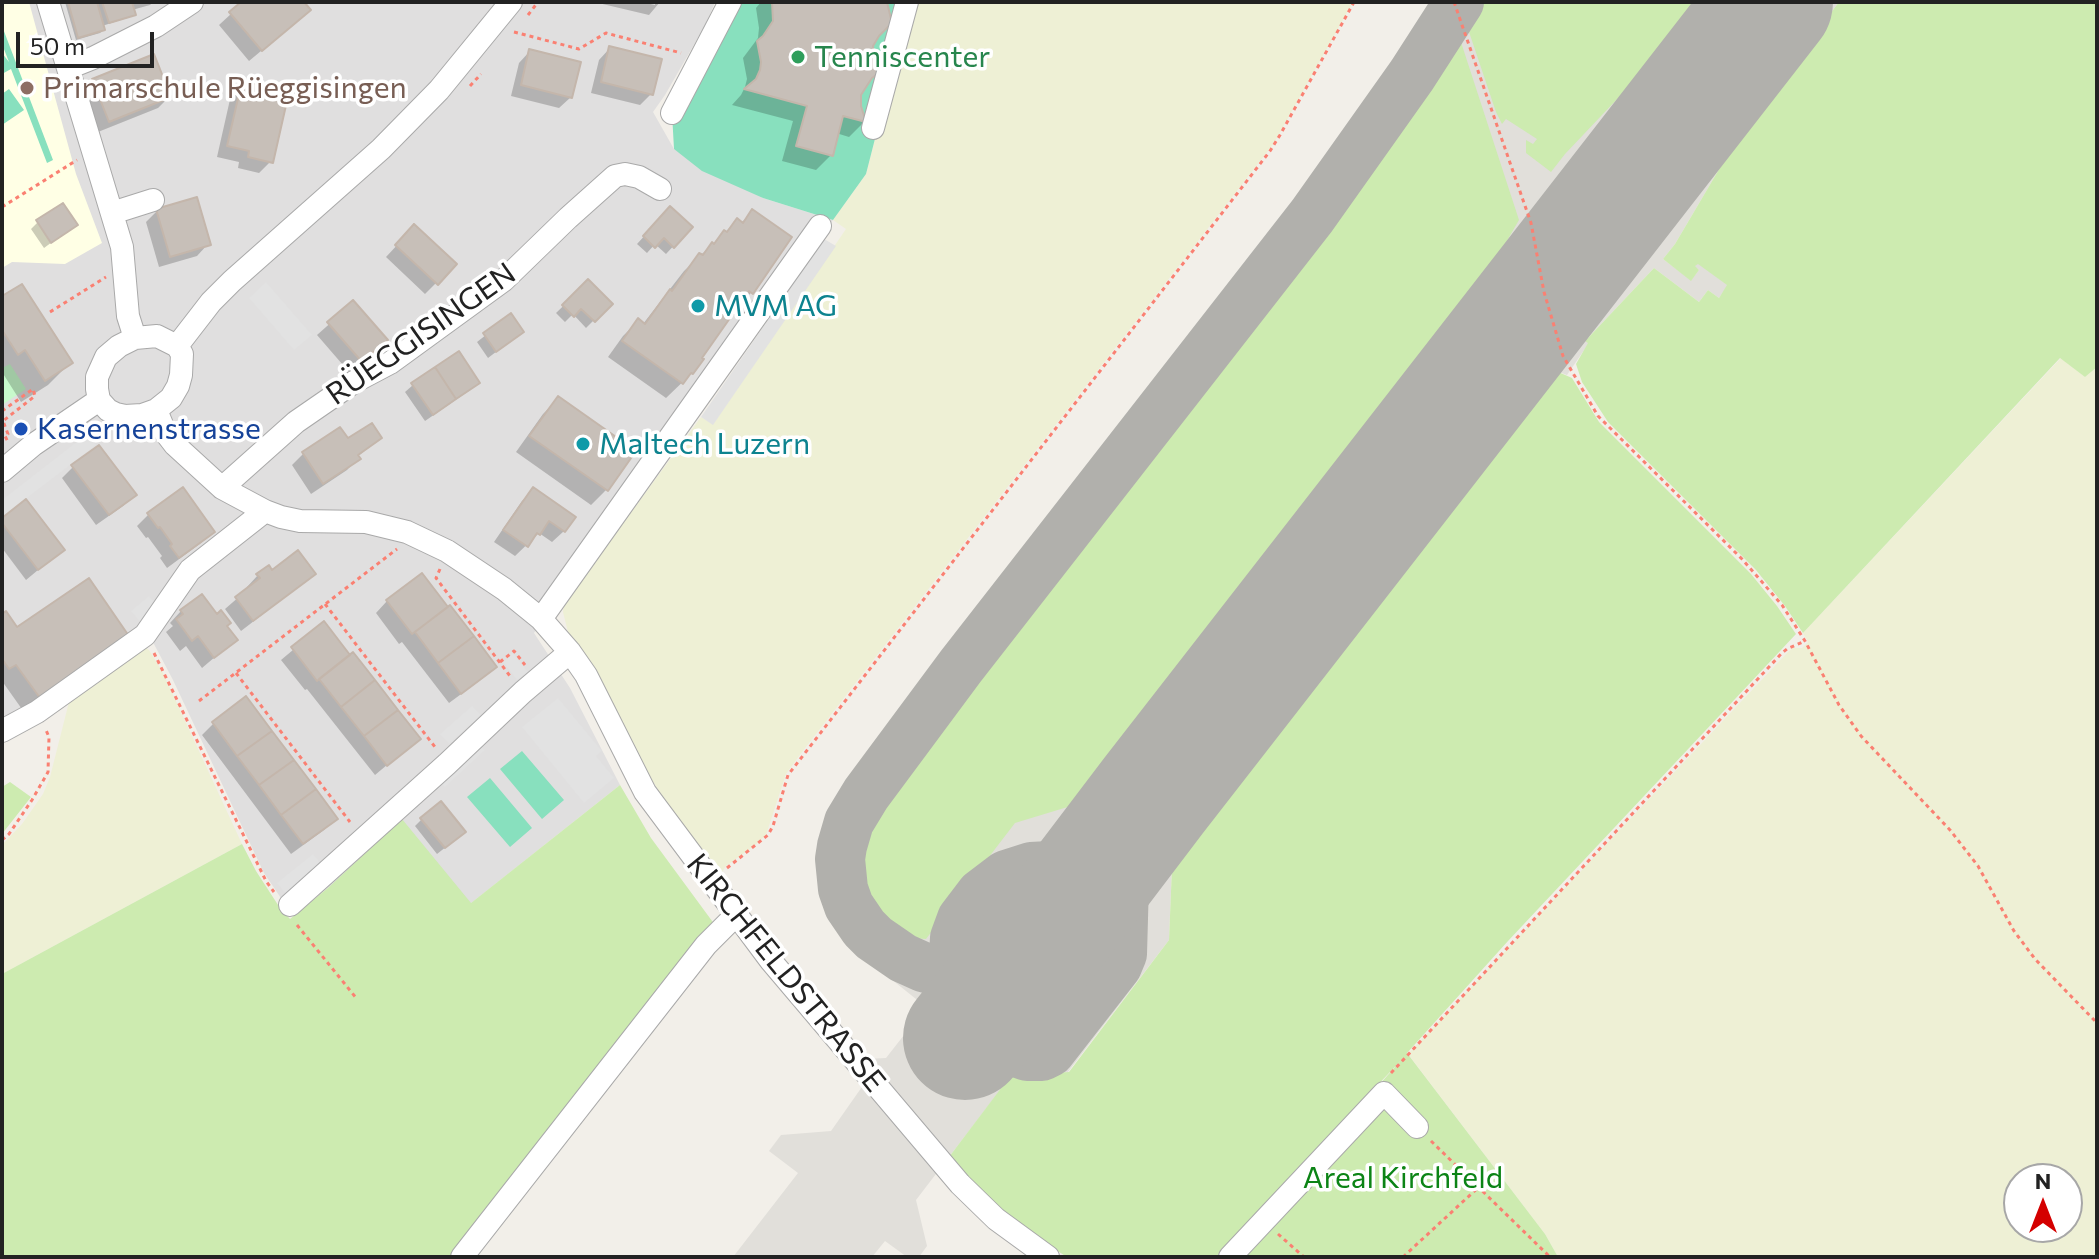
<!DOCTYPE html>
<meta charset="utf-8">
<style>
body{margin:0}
#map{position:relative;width:2099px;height:1259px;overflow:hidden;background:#f2efe9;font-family:Commissioner,sans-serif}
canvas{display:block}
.frame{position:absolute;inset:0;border:4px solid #222;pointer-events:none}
.north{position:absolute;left:2003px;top:1163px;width:80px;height:80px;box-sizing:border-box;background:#fff;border:2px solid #a7a7a7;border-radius:50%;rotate:0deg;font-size:22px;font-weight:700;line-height:32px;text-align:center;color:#222}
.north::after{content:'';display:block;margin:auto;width:28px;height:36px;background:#d40000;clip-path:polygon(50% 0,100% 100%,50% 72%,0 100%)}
.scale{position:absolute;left:16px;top:32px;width:138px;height:36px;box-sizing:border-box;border:4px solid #222;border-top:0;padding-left:10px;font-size:24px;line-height:28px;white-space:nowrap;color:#222;-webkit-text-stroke:6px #fff;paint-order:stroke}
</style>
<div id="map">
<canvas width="2099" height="1259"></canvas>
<div class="frame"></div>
<div class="north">N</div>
<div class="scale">50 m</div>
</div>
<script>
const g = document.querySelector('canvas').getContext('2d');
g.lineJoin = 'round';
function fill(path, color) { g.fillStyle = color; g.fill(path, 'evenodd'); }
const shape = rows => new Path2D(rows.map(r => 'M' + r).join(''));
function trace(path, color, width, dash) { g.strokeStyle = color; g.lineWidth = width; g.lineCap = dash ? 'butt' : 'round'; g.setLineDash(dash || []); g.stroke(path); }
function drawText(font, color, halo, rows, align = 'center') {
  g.font = font + ' Commissioner,sans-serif'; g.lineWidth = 7; g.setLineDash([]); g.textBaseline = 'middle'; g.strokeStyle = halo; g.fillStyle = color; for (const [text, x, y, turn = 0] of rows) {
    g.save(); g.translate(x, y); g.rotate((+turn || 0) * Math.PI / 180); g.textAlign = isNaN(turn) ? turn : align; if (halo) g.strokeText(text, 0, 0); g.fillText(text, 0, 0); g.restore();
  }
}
const residential = shape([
 [2,2,715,2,707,22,665,95,653,112,674,149,763,198,833,220,534,633,570,688,620,785,470,904,329,887,293,916,264,873,173,680,146,629,2,726]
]);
const education = shape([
 [2,2,29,2,76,174,102,243,65,264,12,262,2,268]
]);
const airport = shape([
 [1437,2,1839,2,1741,132,1675,244,1663,259,1691,280,1699,270,1694,266,1698,263,1728,285,1719,298,1708,290,1699,302,1654,268,1588,338,1589,343,1567,375,1556,371,1172,867,1169,940,1068,1072,1011,1076,916,1200,927,1246,919,1257,907,1257,885,1241,872,1257,733,1257,798,1173,769,1151,781,1135,831,1131,864,1084,866,1059,886,1058,926,1007,856,951,830,912,823,898,818,874,821,849,831,815,847,787,868,770,1352,141,1438,13]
]);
const farmland = shape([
 [910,2,1353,2,1274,143,799,756,786,774,766,835,754,846,726,866,722,872,678,821,640,761,586,657,568,632,563,612,564,604,701,417,713,424,846,229,833,220,866,174],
 [2061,358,2085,377,2097,367,2097,1257,1558,1257,1545,1234,1408,1054,1788,652,1793,648,1802,648,1808,642,1803,633],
 [2019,1179,2067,1179,2067,1227,2019,1227],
 [142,645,149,650,162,671,242,844,2,974,2,845,22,824,43,794,50,777,69,702]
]);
const grass = shape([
 [1476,2,1702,2,1655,63,1638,77,1565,154,1551,172,1526,153,1526,140,1533,144,1537,139,1506,119,1502,124,1496,112,1465,20],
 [1839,2,2097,2,2097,367,2085,377,2060,358,1803,633,1785,606,1756,570,1608,422,1582,382,1576,364,1588,343,1585,341,1588,338,1654,268,1699,302,1708,290,1719,298,1727,285,1698,264,1695,266,1699,270,1691,281,1663,259,1675,244,1741,132],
 [1458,33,1519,220,1486,277,1485,282,1084,802,1015,823,926,939,914,938,897,929,880,917,871,906,862,891,857,874,856,852,858,837,865,819,1396,129],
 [1556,371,1572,378,1599,422,1751,574,1777,606,1796,634,1508,941,1407,1053,1545,1234,1558,1257,1224,1257,1405,1056,1216,1257,1067,1257,1029,1233,991,1201,949,1157,1011,1075,1069,1072,1169,940,1172,867],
 [10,782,31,797,2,834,2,787],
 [620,785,651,838,715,925,458,1257,2,1257,2,974,242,844,256,871,280,908,290,919,329,887,402,819,471,903]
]);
const park = shape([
 [10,364,26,389,2,405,2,368]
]);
const pitch = shape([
 [730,2,910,2,866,174,833,220,763,198,702,171,674,149,672,113],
 [2,26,53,160,47,163,11,69,2,74,2,53,9,62,2,44],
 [9,89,24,110,2,125,2,94],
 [522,751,564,800,542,819,500,769],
 [490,778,532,828,510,847,467,797]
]);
const parking = shape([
 [824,239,836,246,713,425,701,417],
 [266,282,312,335,294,350,249,298],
 [87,434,96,445,2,517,2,500],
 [149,596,159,608,141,623,131,611],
 [513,653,528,672,517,680,503,662],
 [558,698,602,751,596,756,614,778,584,803,522,727],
 [472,706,481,715,449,744,440,734],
 [480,746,485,750,445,787,441,783],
 [313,854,322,865,286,894,277,883]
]);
const shadow = shape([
 [65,2,153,2,150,5,132,10,134,14,130,17,102,26,103,30,100,33,76,40],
 [244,2,302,2,297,21,249,61,219,25],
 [594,2,642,2,655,5,655,2,660,2,649,15],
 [761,2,885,2,871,45,866,83,859,94,859,106,864,122,849,137,836,133,831,155,816,170,782,161,793,121,732,105,741,95,745,87,747,79,743,58,758,38,759,28,756,8],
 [610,48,651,94,640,105,591,93,599,60],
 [530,51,571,97,559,108,511,96,519,63],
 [93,81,169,97,158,108,98,132,82,92],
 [243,84,271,161,259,173,238,168,239,162,217,157,231,95],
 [670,208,691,227,666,254,655,244,647,253,637,244],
 [157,211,208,244,197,256,159,267,146,222],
 [753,212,752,292,736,307,692,373,666,398,608,357,623,336,638,321,643,324,684,271,737,221,741,223],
 [38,222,75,225,44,248,31,229],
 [414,227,454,265,425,294,386,257],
 [588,282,610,304,586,328,573,314,565,322,556,313],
 [2,299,70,363,48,385,21,402,2,372],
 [353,303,374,351,349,372,317,335],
 [510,316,522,332,488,358,477,342],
 [478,383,470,390,425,421,405,392,413,385],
 [558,399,606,490,591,505,516,452,543,414],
 [380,438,357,457,358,458,347,470,311,494,292,465,303,454,347,441],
 [73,467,134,495,123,506,96,525,62,478],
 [534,489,564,531,552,542,539,533,515,556,494,542,522,501],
 [182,490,212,532,201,543,167,568,160,558,162,556,148,537,146,538,137,526,148,515],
 [2,521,62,550,26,580,2,548],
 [272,572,314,573,302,584,241,631,225,609,248,589,247,587,258,575],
 [422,575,494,667,483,678,449,703,402,642,399,644,376,613,387,601],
 [181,611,225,626,235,640,202,668,186,646,180,651,166,632,173,626,170,623],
 [2,616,17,630,129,639,24,712,2,681],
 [324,624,418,739,375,775,307,689,305,690,281,660],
 [213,724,335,818,324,830,291,854,202,735],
 [422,819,456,839,437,854,415,826]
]);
const taxiway = shape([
 [1111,851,1103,859,1088,864,1031,867,1006,875,981,894,962,919,955,938,953,973,955,984,968,1014,975,1025,991,1040,1010,1050,1027,1056,1042,1056,1050,1052,1117,966,1122,954,1125,847,1127,835,1132,824],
 [1053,928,1011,959,990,968,968,972,942,972,923,967,903,958,874,938,864,928,849,906,843,889,840,859,842,846,849,822,866,794,961,666,1312,216,1412,75,1459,2]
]);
const runway = shape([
 [965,1038,1053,928,1154,795,1771,2]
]);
const building = shape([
 [68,2,97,2,105,30,78,38,68,2],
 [102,2,132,2,136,15,109,23,102,2],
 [241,2,304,2,311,10,262,51,229,12,241,2],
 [772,2,887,2,892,23,879,36,873,46,874,55,879,73,872,78,861,95,861,106,866,122,843,116,833,156,796,146,807,106,744,89,756,79,760,70,761,62,757,41,763,36,773,21,772,2],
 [609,46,662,59,653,95,601,82,609,46],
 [529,49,581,62,572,98,521,85,529,49],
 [154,54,171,97,109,122,92,79,154,54],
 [242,81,289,92,273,163,248,157,249,151,227,146,242,81],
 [197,197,211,245,170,257,156,209,197,197],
 [63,203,78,225,51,243,36,220,63,203],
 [670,206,693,227,674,248,664,238,655,248,643,236,670,206],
 [752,209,792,237,753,294,749,291,702,358,704,359,693,374,691,373,683,384,622,341,638,318,645,324,670,289,672,291,699,253,703,255,712,242,714,244,724,230,727,232,737,218,743,223,752,209],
 [414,224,457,264,438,285,395,245,414,224],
 [588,279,613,304,595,322,581,309,574,317,562,305,588,279],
 [22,284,73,363,45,381,25,350,18,355,2,330,2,296,22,284],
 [353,300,388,340,362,362,327,322,353,300],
 [511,313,524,332,496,352,483,333,511,313],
 [459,351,480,383,456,399,435,367,459,351],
 [435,367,456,399,433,415,411,383,435,367],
 [558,396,636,451,608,491,529,436,558,396],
 [372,423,382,438,358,455,361,459,323,484,302,452,340,427,348,438,372,423],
 [99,445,137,495,109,515,71,465,99,445],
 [183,487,215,532,179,558,170,546,172,544,160,527,158,528,147,513,183,487],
 [533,487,576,517,565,532,549,521,540,535,537,533,528,547,503,530,533,487],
 [26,499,65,550,38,570,2,523,2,518,26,499],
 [298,550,316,574,253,621,235,597,260,578,256,574,269,565,272,570,298,550],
 [422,573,448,607,412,634,386,600,422,573],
 [89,578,131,639,40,698,16,665,9,669,2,659,2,614,6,611,17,627,89,578],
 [202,594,217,614,221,610,231,623,227,626,238,640,214,658,198,636,192,641,176,619,183,614,180,610,202,594],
 [450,605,474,636,438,663,415,632,450,605],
 [324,621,350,655,317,681,291,647,324,621],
 [474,636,497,667,461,694,438,663,474,636],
 [353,652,375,680,341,707,319,679,353,652],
 [375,680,398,710,364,736,341,707,375,680],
 [246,696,272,731,237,756,212,722,246,696],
 [398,710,421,739,387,766,364,736,398,710],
 [272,731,294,760,259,785,237,756,272,731],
 [294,760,316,789,281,815,259,785,294,760],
 [316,789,338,819,303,844,281,815,316,789],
 [441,801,466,832,445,848,420,818,441,801]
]);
const path = shape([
 [1454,2,1531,223,1544,292,1563,356,1598,416,1742,559,1782,605,1805,641,1839,705,1861,736,1950,830,1978,866,2014,931,2035,959,2097,1023],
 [528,15,538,2],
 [514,32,579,49,606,33,681,53],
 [470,86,481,74],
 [2,207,77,160],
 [50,312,106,277],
 [2,411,33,389,35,396,3,421,8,434,5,436,8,442],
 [440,569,436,578,510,676],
 [325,604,435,747],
 [154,653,266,881,274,892],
 [500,662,514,651,525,665],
 [236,673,350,822],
 [199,701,397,549],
 [2,840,9,834,32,800,48,772,49,737,46,730],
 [727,868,768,835,773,826,788,775,1270,151,1280,135,1354,2],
 [297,925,357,999],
 [1391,1073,1782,653,1787,649,1805,641],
 [1431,1141,1550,1257],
 [1278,1234,1304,1257],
 [1403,1257,1495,1172]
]);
const minor = shape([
 [48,2,122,247,128,316,135,338],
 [68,68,93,58,156,26,192,2],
 [672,113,730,2],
 [873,128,907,2],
 [112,213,153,200],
 [157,336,177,346,182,354,181,375,178,386,171,398,156,410,142,415,125,416,116,414,108,410,99,400,97,389,97,377,106,357,119,346,135,338,157,336],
 [177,346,211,302,232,281,381,149,439,90,511,2],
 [156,410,165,432,175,445,222,488,265,511,281,517,300,521,366,522,407,532,447,551,504,589,541,619,570,652,586,675,645,792,771,961,960,1184,996,1219,1048,1257],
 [2,471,33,445,99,400],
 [222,488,296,422,354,382,390,363,504,280,568,218,615,176,625,174,639,177,660,189],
 [541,619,820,226],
 [2,731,37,712,145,635,190,570,265,511],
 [290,905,447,764,523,692,570,652],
 [462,1257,706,945,736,915],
 [1230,1257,1384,1093,1417,1127]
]);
const markers = [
 [798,57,8,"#2e9e5b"],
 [27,88,8,"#8d6e63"],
 [698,306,8,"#0f9aa8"],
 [21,429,8,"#1a4fb4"],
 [583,444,8,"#0f9aa8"]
];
const leisureNames = [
 ["Tenniscenter",814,57]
];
const educationNames = [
 ["Primarschule Rüeggisingen",43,88]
];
const cultureNames = [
 ["MVM AG",714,306],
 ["Maltech Luzern",599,444]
];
const streetNames = [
 ["RÜEGGISINGEN",421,334,-35],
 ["KIRCHFELDSTRASSE",786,973,51]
];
const transitNames = [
 ["Kasernenstrasse",37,429]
];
const parkNames = [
 ["Areal Kirchfeld",1403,1178]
];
fill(residential, '#e0dfdf');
fill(education, '#ffffe5');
fill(airport, '#e1dfda');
fill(farmland, '#eef0d5');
fill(grass, '#cdebb0');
fill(park, '#c8facc');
fill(pitch, '#88e0be');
fill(parking, '#e2e2e2');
fill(shadow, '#0003');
trace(taxiway, '#b1b0ac', 50);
trace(runway, '#b1b0ac', 124);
fill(building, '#c7bfb8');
trace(building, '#c4b6ab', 2);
trace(minor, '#a9a9a9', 24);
trace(path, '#fa8072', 3, [4, 4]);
trace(minor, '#fff', 22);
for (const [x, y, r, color] of markers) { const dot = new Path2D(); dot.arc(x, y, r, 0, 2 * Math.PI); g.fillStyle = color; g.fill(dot); trace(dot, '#fff', 3); }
drawText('30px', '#27864d', '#fff', leisureNames, 'left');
drawText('30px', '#785e54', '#fff', educationNames, 'left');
drawText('30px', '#0d838f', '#fff', cultureNames, 'left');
drawText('30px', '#222', '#fff', streetNames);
drawText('30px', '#164399', '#fff', transitNames, 'left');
drawText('30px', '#0c8416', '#fff', parkNames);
</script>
